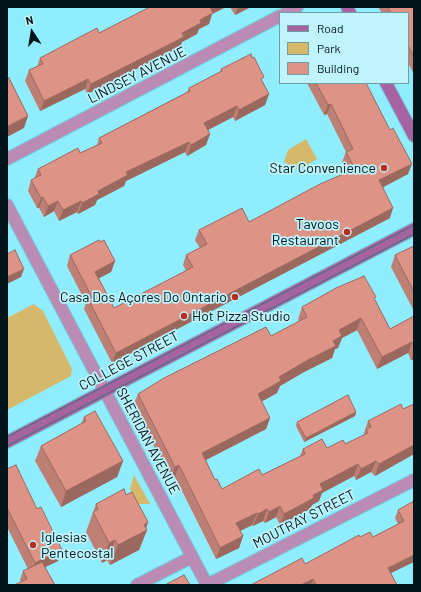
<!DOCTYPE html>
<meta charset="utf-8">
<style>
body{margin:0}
#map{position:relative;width:421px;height:592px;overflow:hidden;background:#8fedfd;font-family:Barlow,sans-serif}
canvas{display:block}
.frame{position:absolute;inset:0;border:8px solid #00151a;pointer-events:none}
.legend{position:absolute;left:279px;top:12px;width:130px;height:72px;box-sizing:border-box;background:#bff4fd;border:1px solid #739ba2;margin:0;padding:5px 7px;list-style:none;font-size:12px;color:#00151a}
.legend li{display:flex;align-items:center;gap:8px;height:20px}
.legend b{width:20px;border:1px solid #739ba2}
.north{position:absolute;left:12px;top:12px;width:40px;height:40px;-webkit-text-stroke:3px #bff4fd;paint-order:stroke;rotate:348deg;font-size:11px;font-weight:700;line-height:16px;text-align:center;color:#00151a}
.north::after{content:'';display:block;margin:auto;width:14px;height:18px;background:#00151a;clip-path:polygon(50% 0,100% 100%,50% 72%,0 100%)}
</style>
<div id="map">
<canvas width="421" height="592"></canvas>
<div class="frame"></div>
<ul class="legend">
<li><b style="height:5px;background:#a663a1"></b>Road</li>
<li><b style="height:11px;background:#d5b869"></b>Park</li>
<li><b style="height:11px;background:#dd9487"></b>Building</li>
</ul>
<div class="north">N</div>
</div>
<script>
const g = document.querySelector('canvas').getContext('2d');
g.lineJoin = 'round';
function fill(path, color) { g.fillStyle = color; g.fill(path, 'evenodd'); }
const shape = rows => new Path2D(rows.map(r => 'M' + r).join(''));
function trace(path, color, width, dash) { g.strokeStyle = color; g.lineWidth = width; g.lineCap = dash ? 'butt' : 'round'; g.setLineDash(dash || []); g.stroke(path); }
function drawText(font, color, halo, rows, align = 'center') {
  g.font = font + ' Barlow,sans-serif'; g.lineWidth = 3.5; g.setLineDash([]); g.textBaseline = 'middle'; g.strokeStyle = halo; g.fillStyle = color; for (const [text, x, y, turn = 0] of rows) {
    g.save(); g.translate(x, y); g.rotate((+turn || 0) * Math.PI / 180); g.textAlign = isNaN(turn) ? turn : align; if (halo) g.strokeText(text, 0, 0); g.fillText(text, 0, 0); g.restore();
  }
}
const green = shape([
 [306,139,317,159,298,170,284,162,288,150],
 [34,304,43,311,72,369,71,376,7,410,7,318],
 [134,475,150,504,138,504,130,489]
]);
const street = shape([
 [286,13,297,7],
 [7,159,280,16],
 [7,205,207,585],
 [137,585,192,557],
 [207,585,414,480]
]);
const secondary = shape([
 [347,7,350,13],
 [386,83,414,136],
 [7,442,414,229]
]);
const tram = shape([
 [7,437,414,225],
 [7,446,414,234]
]);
const wall = shape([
 [148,7,226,7,212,14,209,24,199,29,197,34,182,42,180,47,87,94,85,89,40,111,25,81,29,70,37,67,40,58,114,26,148,8],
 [230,7,251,7,235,15],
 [378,7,414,7,414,74,408,63,408,13,382,13],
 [221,69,262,81,269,94,265,105,235,121,233,117,208,130,210,134,206,145,187,156,185,152,126,181,124,186,97,200,95,205,78,214,77,212,59,221,54,211,44,217,39,208,37,208,28,191,31,180,34,179,38,169,80,153,97,145,99,138,187,92,189,88,220,72],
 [307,83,366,83,408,174,383,187,390,218,112,363,84,309,86,303,67,266,70,255,115,261,111,272,99,278,114,308,186,271,183,265,186,255,200,248,195,240,199,230,249,222,347,172,342,162,346,152,327,114,324,115],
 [414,246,414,311,391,267,395,255],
 [375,300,390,329,414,316,414,359,411,360,408,353,377,369,357,330,342,338,338,348,335,349,332,358,304,372,280,386,277,393,261,402,270,418,266,429,206,460,215,480,222,489,262,475,300,456,303,449,327,448,345,444,364,435,364,433,368,421,403,409,414,404,414,454,375,476,371,472,356,480,354,476,322,493,319,501,312,505,310,509,280,525,276,517,265,523,263,521,253,526,252,525,240,531,243,536,239,548,216,559,175,477,171,479,133,406,138,394,271,336,299,321,298,319,302,307],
 [356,412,355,416,304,442,296,426,297,422],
 [84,417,123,461,117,477,61,507,35,461,41,446,81,424],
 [7,469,58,561,45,567,55,585,21,582,20,580,23,571,28,569,7,527],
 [126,495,148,522,146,529,147,530,139,550,110,565,107,560,102,563,86,532,96,504],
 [414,501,391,573,397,585,251,585,305,564,360,537,373,537,398,524,395,518,398,510]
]);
const shadedWall = shape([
 [209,7,226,7,212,14,209,24,199,29,197,34,182,42,180,47,87,94,91,84,182,33,200,20],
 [238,7,251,7,235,15],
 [88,79,85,89,40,111,44,101],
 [269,94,265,105,235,121,239,110],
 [331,104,327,114,324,115,328,105],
 [237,106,233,117,200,134,204,123],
 [28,116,24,128,7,137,7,129,8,126],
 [210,134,206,145,187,156,191,145],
 [189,142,185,152,126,181,124,186,97,200,95,205,78,214,82,203,98,191,126,172],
 [412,164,408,174,376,191,379,180],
 [43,197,39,208,37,208,41,198],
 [58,201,54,211,44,217,48,206],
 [81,201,77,212,59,221,63,210],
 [393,208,390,218,112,363,116,353],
 [115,261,111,272,92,282,95,272],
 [24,269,21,277,7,284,7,277],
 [361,318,357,330,342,338,338,348,335,349,332,358,304,372,280,386,277,393,253,406,258,394,279,377,333,341,339,330],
 [412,342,408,353,377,369,382,357],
 [414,353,414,359,411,360],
 [356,412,355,416,304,442,306,438],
 [270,418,266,429,198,464,202,453],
 [414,445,414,454,375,476,379,464],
 [123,461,117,477,61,507,66,491],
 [376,461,371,472,356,480,361,469],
 [358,464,354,476,322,493,319,501,312,505,310,509,280,525,284,514,313,495,320,484],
 [179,465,175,477,171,479,175,467],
 [280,506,276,517,265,523,269,512],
 [267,509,263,521,253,526,258,514],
 [257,513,252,525,232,535,236,523],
 [148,522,145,531,147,530,139,550,110,565,118,545,144,525],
 [243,536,239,548,216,559,220,548],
 [115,540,107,560,102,563,109,543],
 [62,550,58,561,31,574,35,563],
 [414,555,414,562,385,576,388,568],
 [313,579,311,585,301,585]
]);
const building = shape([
 [150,7,210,7,213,13,200,20,201,23,182,33,184,37,91,84,88,79,44,101,29,70,43,64,40,58,97,28,99,33,150,7],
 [388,7,414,7,414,57,408,45,408,13,391,13,388,7],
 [251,54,252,58,254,57,264,77,261,79,269,94,239,110,237,106,204,123,210,134,191,145,189,142,126,172,128,175,98,191,99,194,82,203,81,201,63,210,58,201,48,206,43,197,41,198,31,180,41,175,38,169,78,148,80,153,102,143,99,138,190,91,189,88,222,71,221,69,251,54],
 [9,78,28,116,8,126,7,124,7,79,9,78],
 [316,83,366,83,390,130,393,128,412,164,379,180,393,208,116,353,88,299,92,297,70,255,99,240,100,242,104,240,115,261,95,272,114,308,193,267,186,255,207,244,199,230,242,208,249,222,320,184,355,169,346,152,353,149,331,104,328,105,316,83],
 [414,246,414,292,395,255,414,246],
 [15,250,24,269,7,277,7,254,15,250],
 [364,276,376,297,374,298,390,329,414,316,414,346,412,342,382,357,361,318,339,330,342,336,333,341,336,346,308,360,279,377,281,381,258,394,270,418,202,453,215,480,217,479,222,489,259,469,262,475,305,454,303,449,322,439,327,448,343,440,345,444,368,433,366,429,371,427,368,421,401,404,403,409,414,404,414,445,379,464,376,461,361,469,358,464,320,484,323,490,313,495,314,498,284,514,280,506,269,512,267,509,258,514,257,513,236,523,243,536,220,548,179,465,175,467,138,394,164,378,266,327,271,336,307,317,302,307,336,288,364,276],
 [348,395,356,412,306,438,297,422,348,395],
 [95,411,123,461,66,491,41,446,86,421,84,417,95,411],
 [16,465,37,509,41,507,62,550,35,563,7,508,7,469,16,465],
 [124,489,126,495,132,492,148,522,144,525,147,530,118,545,115,540,109,543,93,512,98,509,96,504,124,489],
 [414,501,414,555,388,568,397,585,316,585,313,579,301,585,251,585,302,558,305,564,359,535,360,537,370,532,373,537,404,521,398,510,414,501],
 [42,562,55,585,14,585,27,579,23,571,42,562],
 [184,575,190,585,165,585,184,575]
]);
const markers = [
 [384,168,4,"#b92c1f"],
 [347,232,4,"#b92c1f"],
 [235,297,4,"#b92c1f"],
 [184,316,4,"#b92c1f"],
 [33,545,4,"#b92c1f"]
];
const streetNames = [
 ["LINDSEY AVENUE",137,75,-27],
 ["COLLEGE STREET",129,361,-28],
 ["SHERIDAN AVENUE",148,441,62],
 ["MOUTRAY STREET",304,519,-27]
];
const poiNames = [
 ["Star Convenience",376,168],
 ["Tavoos",339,224],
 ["Restaurant",339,240],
 ["Casa Dos Açores Do Ontario",227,297],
 ["Hot Pizza Studio",192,316,"left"],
 ["Iglesias",41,537,"left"],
 ["Pentecostal",41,553,"left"]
];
fill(green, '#d5b869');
trace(street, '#78cad9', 14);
trace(secondary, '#78cad9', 14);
trace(street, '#ba8cb5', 12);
trace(secondary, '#a663a1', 12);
trace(tram, '#3c7079', 1);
fill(wall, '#be7f74');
fill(shadedWall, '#9b685e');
fill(building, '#dd9487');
trace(building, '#9b685e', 1);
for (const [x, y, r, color] of markers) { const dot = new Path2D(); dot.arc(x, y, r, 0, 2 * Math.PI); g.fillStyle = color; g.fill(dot); trace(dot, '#bff4fd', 1.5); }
drawText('14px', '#00151a', '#bff4fd', streetNames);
drawText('14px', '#00151a', '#bff4fd', poiNames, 'right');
</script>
